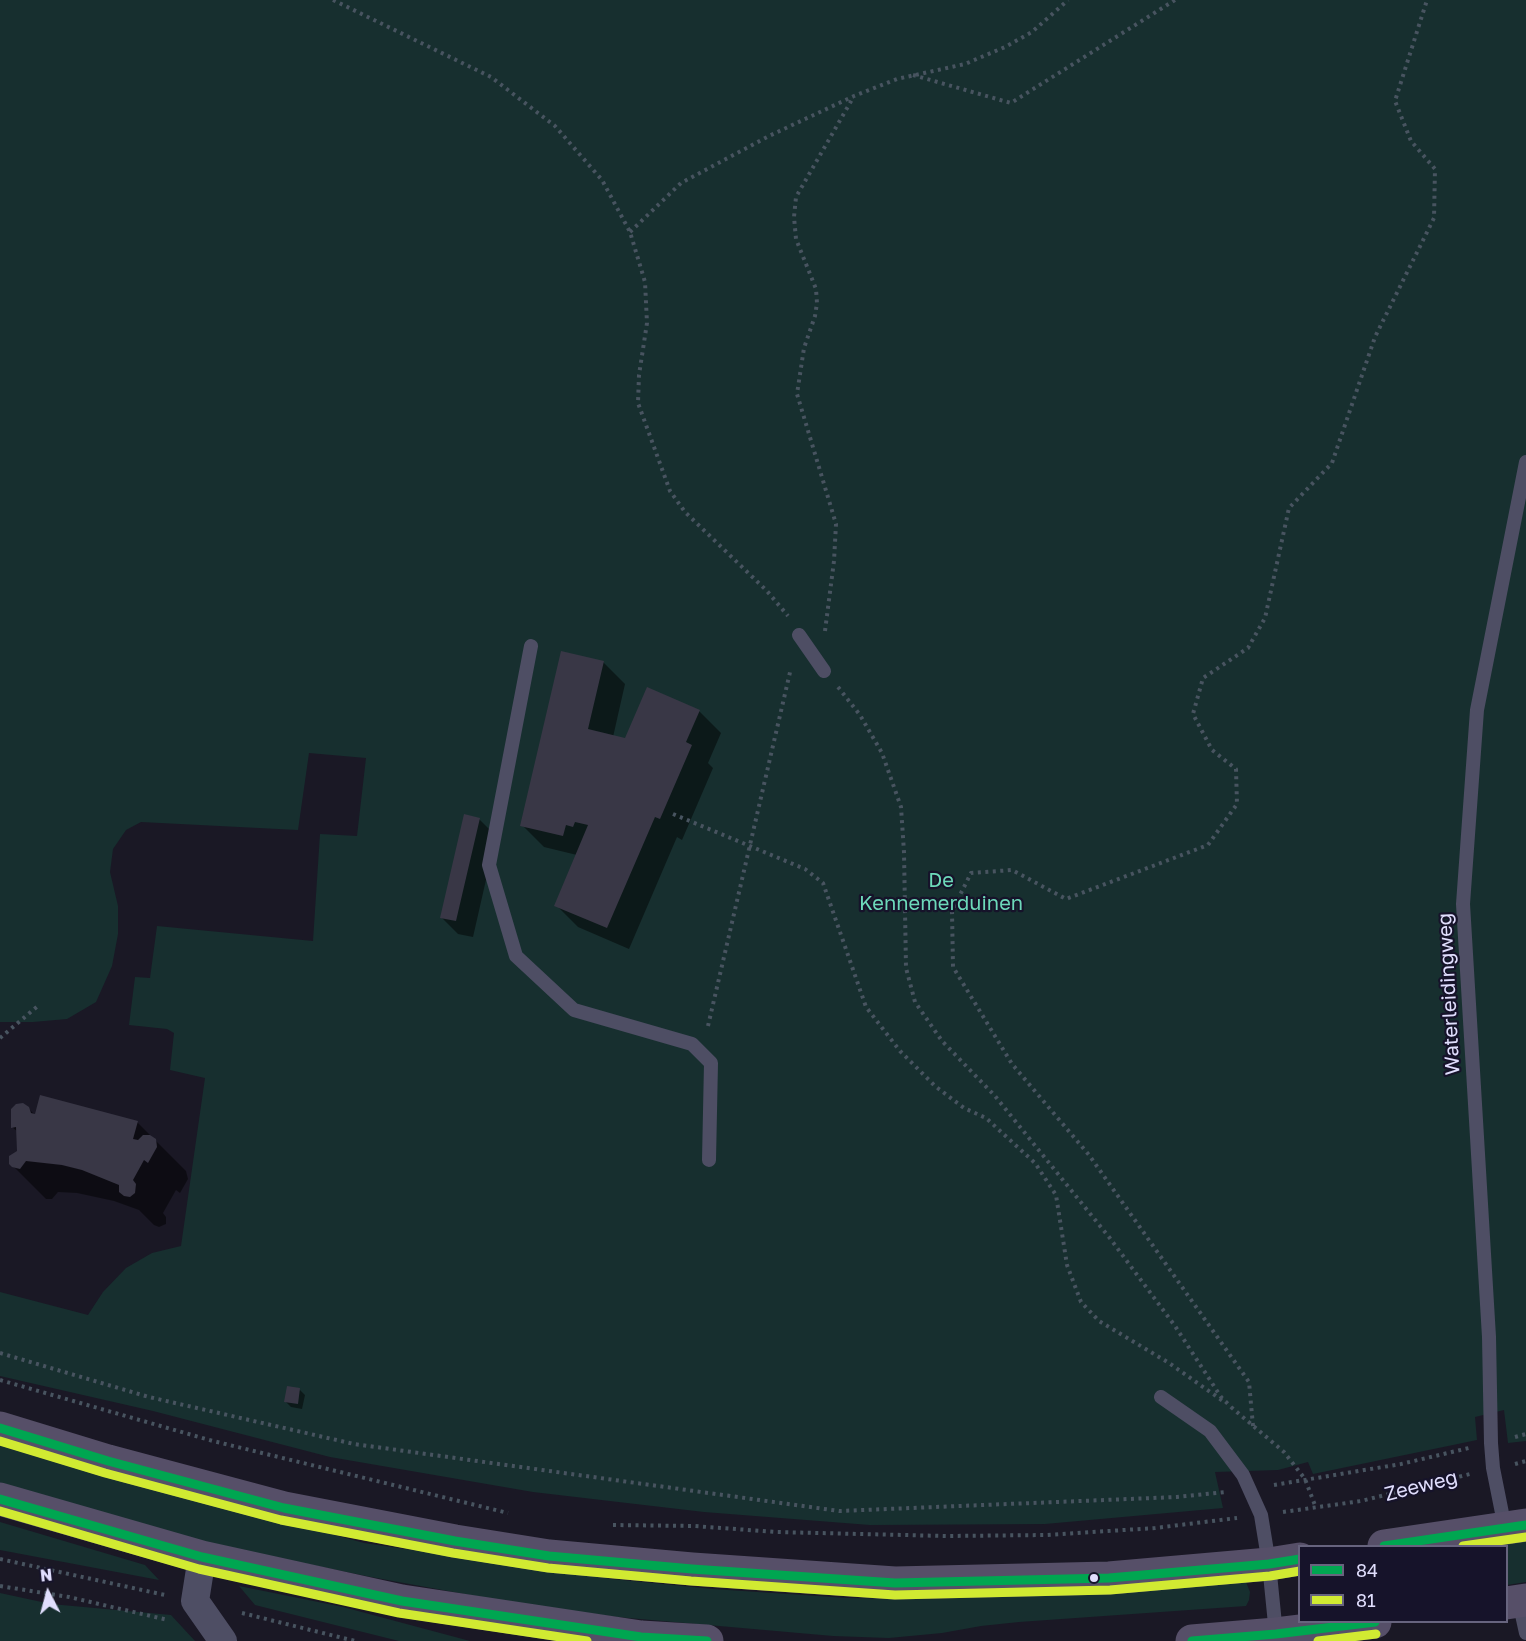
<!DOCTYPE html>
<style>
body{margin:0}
#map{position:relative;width:1526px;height:1641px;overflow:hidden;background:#1a1825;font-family:"Golos Text",sans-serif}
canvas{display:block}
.legend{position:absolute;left:1298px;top:1545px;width:210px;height:78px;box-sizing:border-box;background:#16132a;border:2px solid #67647e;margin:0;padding:8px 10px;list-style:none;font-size:18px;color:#e0defd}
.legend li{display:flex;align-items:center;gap:12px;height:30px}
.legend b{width:30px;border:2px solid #67647e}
.north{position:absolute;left:18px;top:1563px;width:60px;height:60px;-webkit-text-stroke:4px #16132a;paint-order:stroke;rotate:354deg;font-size:16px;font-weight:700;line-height:24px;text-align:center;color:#e0defd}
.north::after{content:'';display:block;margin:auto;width:21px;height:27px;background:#e0defd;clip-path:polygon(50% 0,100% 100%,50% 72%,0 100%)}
</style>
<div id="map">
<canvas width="1526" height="1641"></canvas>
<ul class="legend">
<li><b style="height:8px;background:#00a651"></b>84</li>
<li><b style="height:8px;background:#d1ea32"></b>81</li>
</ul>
<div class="north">N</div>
</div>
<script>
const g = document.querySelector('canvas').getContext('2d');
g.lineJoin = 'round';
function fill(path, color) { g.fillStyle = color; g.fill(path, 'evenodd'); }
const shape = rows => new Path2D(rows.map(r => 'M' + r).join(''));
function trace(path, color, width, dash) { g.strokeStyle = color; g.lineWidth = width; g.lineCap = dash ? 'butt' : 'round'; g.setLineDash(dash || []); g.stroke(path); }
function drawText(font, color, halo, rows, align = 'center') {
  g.font = font + ' "Golos Text",sans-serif'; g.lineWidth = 4.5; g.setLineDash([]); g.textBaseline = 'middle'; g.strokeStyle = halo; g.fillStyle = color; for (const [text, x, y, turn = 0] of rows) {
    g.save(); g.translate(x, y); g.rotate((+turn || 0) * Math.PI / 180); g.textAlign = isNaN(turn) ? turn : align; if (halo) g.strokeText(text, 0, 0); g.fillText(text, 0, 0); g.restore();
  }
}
const green = shape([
 [0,0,1526,0,1526,1441,1508,1443,1504,1410,1475,1417,1477,1440,1313,1474,1308,1462,1278,1470,1215,1472,1223,1508,1045,1524,870,1525,704,1512,533,1492,330,1457,153,1411,0,1376,0,1292,88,1315,103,1292,126,1268,152,1253,181,1246,205,1078,170,1070,174,1033,167,1029,129,1025,135,977,150,978,157,926,313,941,320,834,357,836,366,758,309,753,298,830,141,822,126,830,113,849,110,872,118,906,118,934,112,966,96,1002,67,1019,33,1022,0,1022],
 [0,1444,364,1543,612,1579,713,1589,848,1598,915,1599,1101,1594,1246,1582,1250,1592,1249,1600,1246,1606,1019,1622,981,1626,942,1633,889,1638,833,1636,617,1617,514,1603,371,1577,199,1542,0,1483],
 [0,1522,145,1565,159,1580,0,1550],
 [1526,1539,1526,1582,1507,1585,1506,1546,1496,1546],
 [239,1586,343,1607,470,1641,399,1641,255,1605],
 [0,1593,51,1604,171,1615,195,1641,0,1641]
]);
const shadow = shape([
 [603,662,625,684,613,737,626,740,699,711,721,733,708,763,713,768,682,840,677,837,629,949,578,927,556,905,577,855,544,847,522,825],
 [479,819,496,836,473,937,458,934,441,917],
 [26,1106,36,1116,137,1122,186,1171,188,1179,180,1193,176,1190,163,1213,166,1217,166,1224,159,1227,154,1225,139,1210,114,1201,77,1193,58,1192,52,1199,46,1199,11,1164,18,1153,18,1132,12,1127],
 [300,1390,305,1395,302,1409,291,1407,285,1401]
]);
const building = shape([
 [561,651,604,661,588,729,625,738,647,687,700,710,686,742,692,745,660,819,655,817,607,928,554,906,588,825,575,822,573,827,566,825,563,836,520,826],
 [464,814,480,818,456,921,440,918],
 [40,1095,138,1121,133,1139,138,1140,143,1135,150,1135,156,1139,157,1147,148,1163,144,1160,133,1180,136,1184,135,1193,130,1197,124,1196,119,1192,119,1185,82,1170,62,1165,26,1161,20,1169,12,1167,9,1164,9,1156,17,1151,16,1127,11,1128,11,1109,16,1104,23,1103,29,1107,31,1113,35,1114],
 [287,1386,300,1388,298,1404,284,1402]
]);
const path = shape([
 [333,0,491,77,555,126,602,180,630,232,645,282,647,323,639,375,638,403,670,491,685,512,767,591,788,616],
 [913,75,1011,103,1175,0],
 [630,232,681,183,769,136,854,96,897,79,965,64,1005,47,1032,32,1068,0],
 [825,631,834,561,836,524,797,394,804,348,815,316,817,303,816,289,796,239,794,217,796,197,854,96],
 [838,687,860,715,882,753,901,807,904,852,906,968,915,1002,942,1041,995,1096,1109,1237,1175,1326,1221,1397,1231,1407],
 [673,814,805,869,823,883,866,1007,900,1051,935,1086,964,1108,986,1118,1035,1163,1056,1195,1067,1265,1081,1302,1099,1321,1169,1363,1223,1401],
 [708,1026,791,668],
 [0,1038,39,1005],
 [0,1353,149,1397,354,1444,839,1511,1177,1497,1225,1492],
 [0,1380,213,1441,508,1513],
 [1231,1407,1284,1452,1305,1479,1316,1508],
 [1253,1426,1249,1382,1089,1155,1012,1064,953,967,952,911,971,873,1012,870,1066,899,1208,845,1237,804,1236,769,1212,750,1193,714,1203,678,1248,648,1265,618,1289,508,1332,463,1375,337,1434,218,1435,169,1411,141,1395,101,1427,0],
 [1515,1437,1526,1434],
 [1515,1464,1526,1461],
 [1274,1485,1401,1464,1469,1448],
 [1283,1512,1361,1501,1470,1474],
 [613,1525,694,1526,776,1532,946,1536,1047,1535,1155,1528,1237,1518],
 [0,1559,165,1595],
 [0,1586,69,1597,168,1620],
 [242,1613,355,1641]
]);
const service = shape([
 [799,635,824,671],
 [531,646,489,865,516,956,574,1010,692,1044,711,1063,709,1160],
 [1161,1397,1210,1431,1243,1475,1261,1515,1269,1564,1276,1634],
 [1505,1528,1493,1468,1491,1443,1489,1337,1463,904,1477,710,1526,462],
 [1519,1601,1526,1633]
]);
const minor = shape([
 [202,1557,195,1601,223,1641]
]);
const primary = shape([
 [0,1428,108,1461,284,1508,455,1541,549,1556,692,1569,895,1583,1109,1578,1269,1564,1300,1559],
 [0,1499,202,1557,402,1601,641,1637,707,1641],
 [1384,1546,1526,1525],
 [1506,1603,1526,1600],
 [1192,1641,1276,1634,1375,1622]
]);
const bus1 = shape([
 [0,1428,108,1461,284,1508,455,1541,549,1556,692,1569,895,1583,1109,1578,1269,1564,1300,1559],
 [0,1499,202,1557,402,1601,641,1637,707,1641],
 [1384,1546,1526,1525],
 [1192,1641,1276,1634,1375,1622]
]);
const bus2 = shape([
 [0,1441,105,1473,281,1520,453,1553,548,1568,691,1581,895,1595,1110,1590,1270,1576,1300,1571],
 [0,1511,199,1569,399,1613,587,1641],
 [1463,1546,1526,1537],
 [1318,1641,1376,1634]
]);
const markers = [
 [1094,1578,5,"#e0defd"]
];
const parkNames = [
 ["De",941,881],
 ["Kennemerduinen",941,904]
];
const streetNames = [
 ["Waterleidingweg",1449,994,-93],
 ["Zeeweg",1421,1486,-14]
];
fill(green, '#172f2f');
fill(shadow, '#0007');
fill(building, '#393746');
trace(path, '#485460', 4, [3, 4.5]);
trace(service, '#4e4e64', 14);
trace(minor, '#4e4e64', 28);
trace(primary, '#564f68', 33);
trace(bus1, '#00a651', 9);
trace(bus2, '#d1ea32', 9);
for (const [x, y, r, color] of markers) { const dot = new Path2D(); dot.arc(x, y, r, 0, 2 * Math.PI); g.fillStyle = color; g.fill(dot); trace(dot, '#16132a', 2); }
drawText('20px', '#6dd9ba', '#16132a', parkNames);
drawText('20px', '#e0defd', '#16132a', streetNames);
</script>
